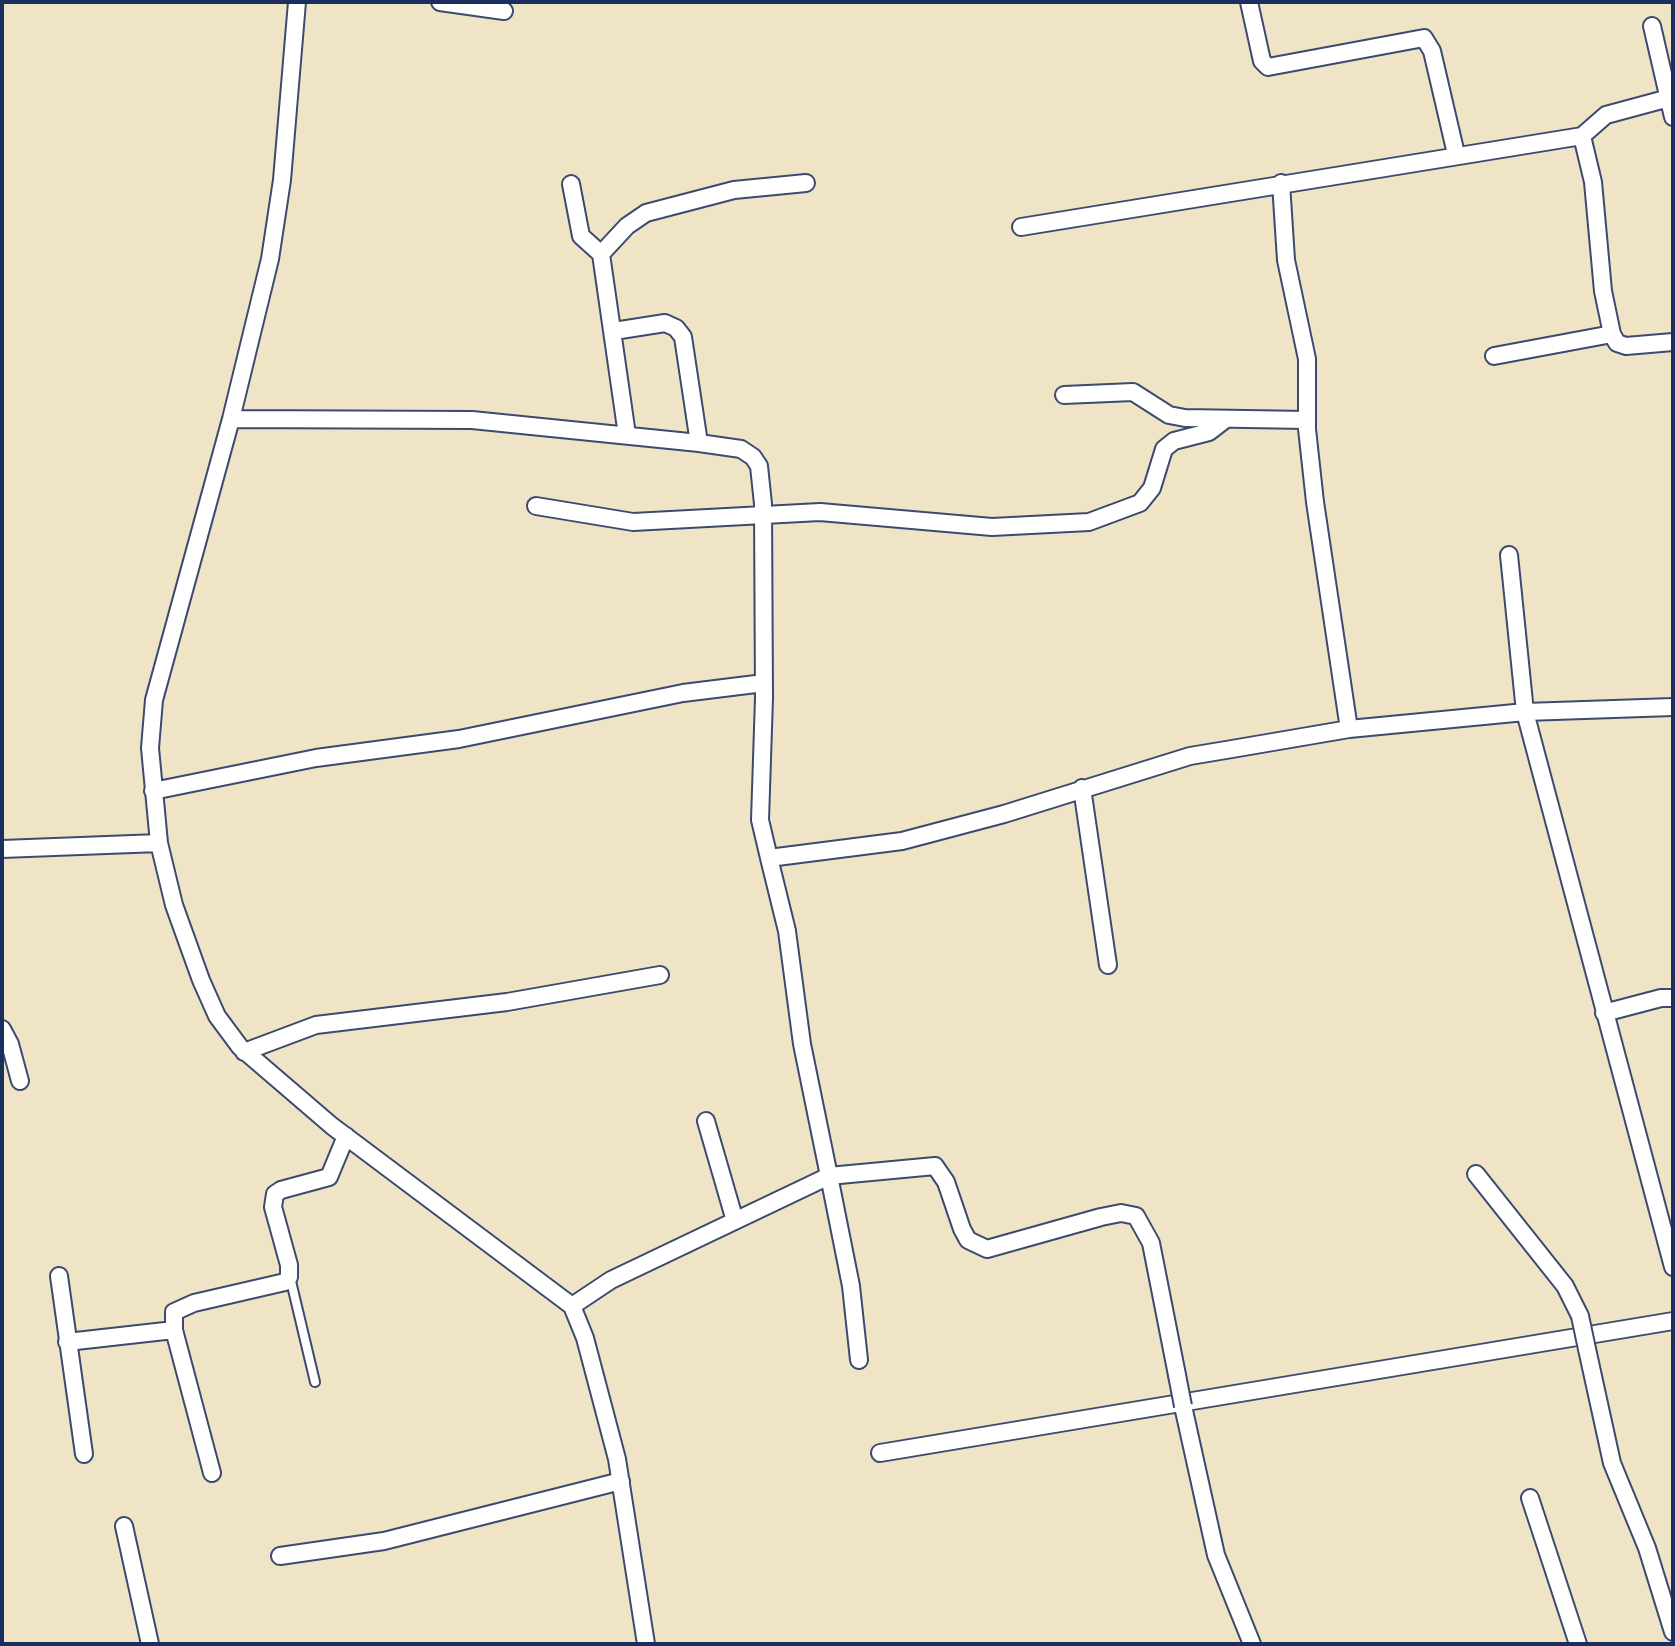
<!DOCTYPE html>
<style>
body{margin:0}
#map{position:relative;width:1675px;height:1646px;overflow:hidden;background:#efe5c6;font-family:"Old Standard TT",serif}
canvas{display:block}
.frame{position:absolute;inset:0;border:4px solid #1b2f5e;pointer-events:none}
</style>
<div id="map">
<canvas width="1675" height="1646"></canvas>
<div class="frame"></div>
</div>
<script>
const g = document.querySelector('canvas').getContext('2d');
g.lineJoin = 'round';
const shape = rows => new Path2D(rows.map(r => 'M' + r).join(''));
function trace(path, color, width, dash) { g.strokeStyle = color; g.lineWidth = width; g.lineCap = dash ? 'butt' : 'round'; g.setLineDash(dash || []); g.stroke(path); }
const lane = shape([
 [290,1277,315,1382]
]);
const street = shape([
 [297,2,282,180,270,259,231,419,154,700,150,748,159,843,174,905,201,980,217,1016,240,1047,332,1126,572,1306,585,1338,617,1459,646,1644],
 [440,2,504,11],
 [1249,2,1262,61,1268,67,1424,38,1432,51,1456,154],
 [1652,26,1673,117],
 [1582,136,1606,115,1669,98],
 [1281,183,1286,260,1307,359,1307,429,1315,502,1349,729],
 [571,184,581,236,601,254],
 [1021,227,1582,136,1593,182,1603,291,1612,334,1617,343,1626,346,1673,342],
 [614,331,665,323,676,328,683,337,699,443],
 [1494,356,1612,334],
 [1064,395,1133,392,1169,415,1185,418,1307,420],
 [231,419,472,420,699,443,741,449,753,457,759,466,763,504,764,698,760,820,769,858,902,841,1004,814,1190,756,1232,749,1349,729,1525,712,1673,707],
 [627,435,601,254,627,226,646,213,734,190,806,183],
 [536,506,633,522,820,512,992,527,1089,522,1140,503,1152,488,1164,449,1174,441,1209,432,1226,419],
 [1509,555,1525,712,1673,1267],
 [1082,788,1108,965],
 [153,791,316,758,459,739,683,693,764,683],
 [2,849,159,843],
 [1604,1013,1661,998,1673,998],
 [2,1029,10,1044,20,1081],
 [244,1052,316,1025,507,1002,660,975],
 [706,1121,735,1221],
 [1476,1174,1565,1286,1580,1316],
 [59,1276,84,1454],
 [572,1306,611,1280,829,1176,802,1044,787,931,769,858],
 [67,1342,174,1330],
 [1587,1349,1612,1463,1647,1548,1673,1632],
 [859,1360,851,1286,829,1176,935,1166,946,1182,962,1229,968,1240,987,1249,1101,1217,1121,1213,1136,1216,1151,1243,1177,1375],
 [1183,1406,1216,1555,1252,1644],
 [880,1453,1673,1321],
 [212,1473,174,1330,174,1312,194,1303,285,1282,289,1277,289,1265,273,1207,275,1194,281,1190,329,1177,346,1136],
 [1530,1498,1578,1644],
 [124,1526,150,1644],
 [280,1556,384,1541,621,1481]
]);
const streetBridge = shape([
 [1580,1316,1587,1349],
 [1177,1375,1183,1406]
]);
trace(lane, '#3b4a6e', 12);
trace(street, '#3b4a6e', 20);
trace(lane, '#fff', 8);
trace(street, '#fff', 16);
trace(streetBridge, '#3b4a6e', 20, []);
trace(streetBridge, '#fff', 16);
</script>
